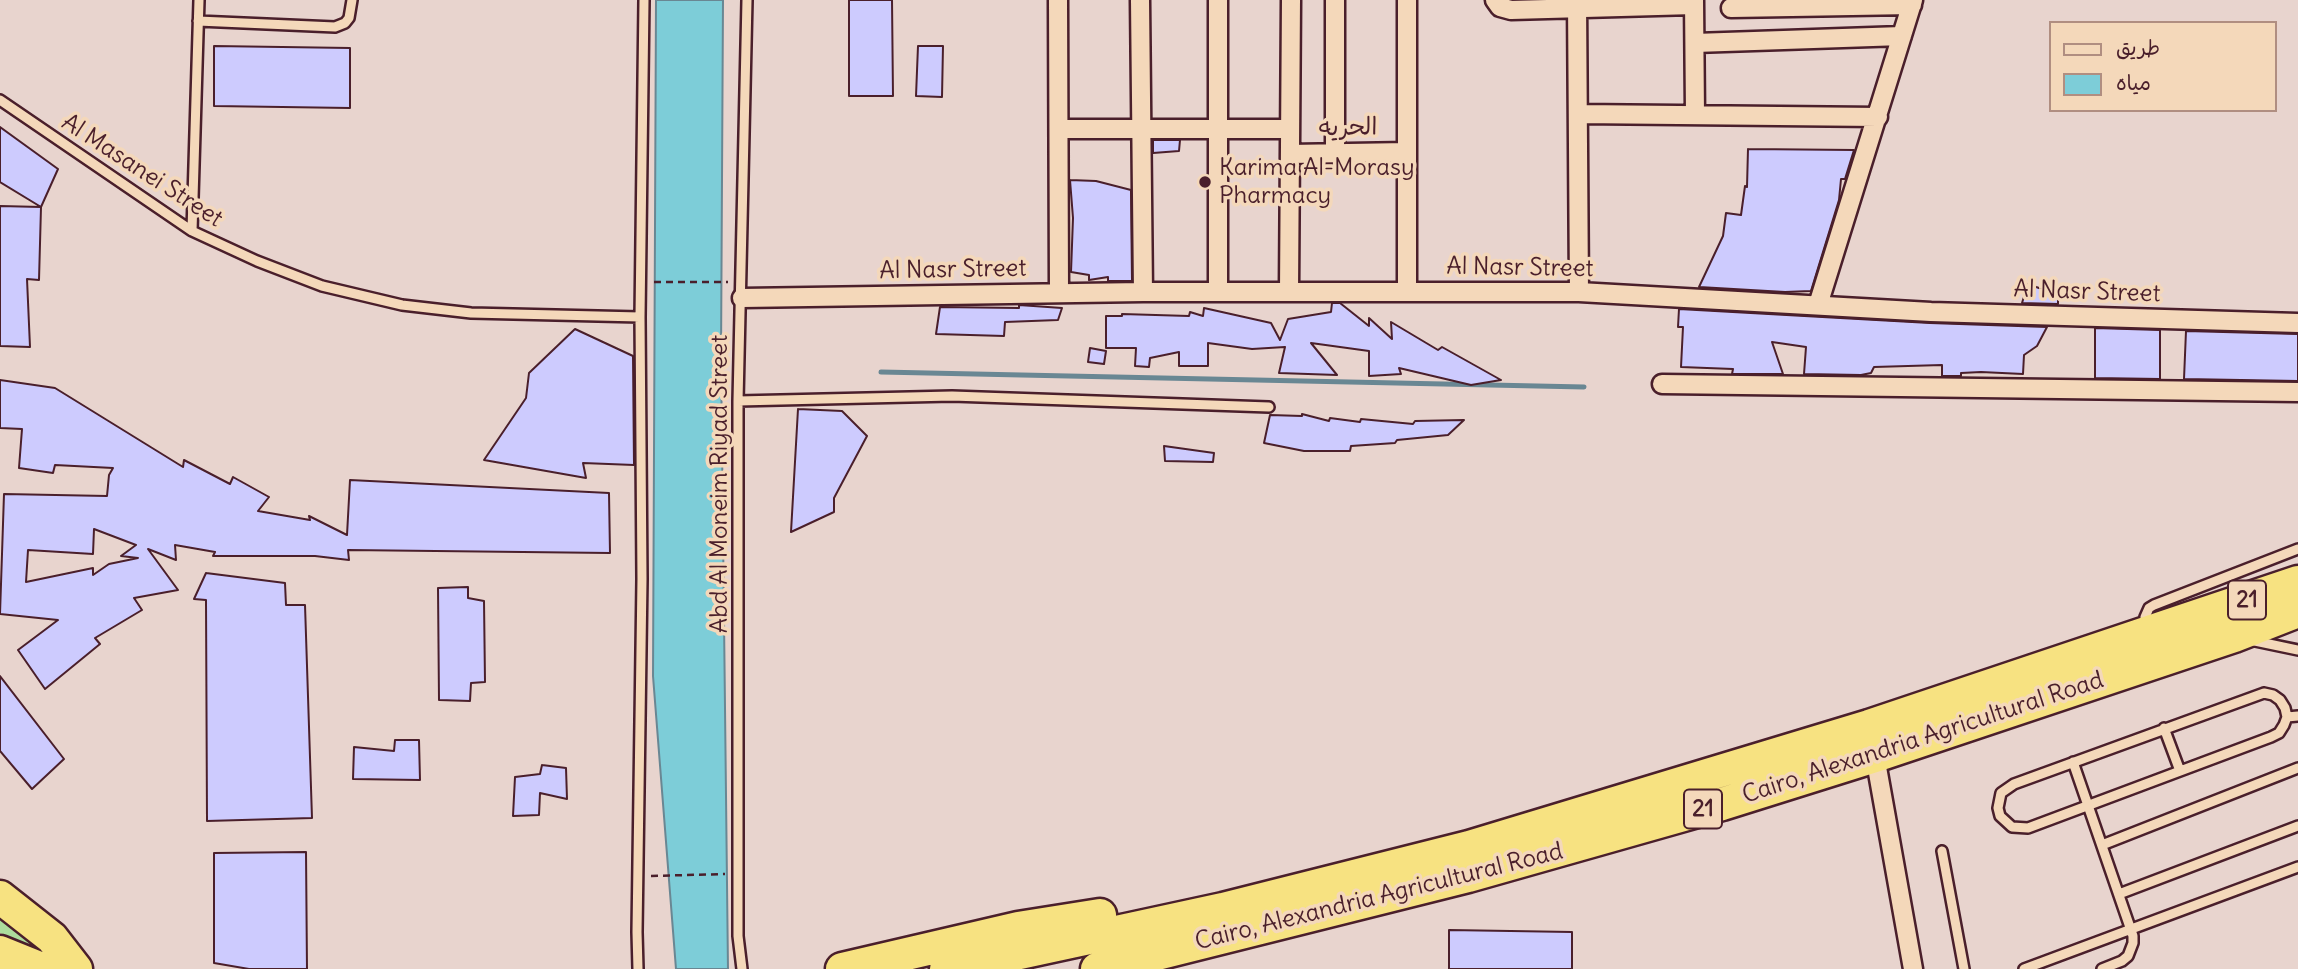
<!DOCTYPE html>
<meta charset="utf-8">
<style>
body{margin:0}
#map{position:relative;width:2298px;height:969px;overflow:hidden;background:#e8d4ce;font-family:Delius,"Playpen Sans Arabic",sans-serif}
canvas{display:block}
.legend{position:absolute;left:2049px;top:21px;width:228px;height:91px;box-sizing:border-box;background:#f4d8ba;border:2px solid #b08e81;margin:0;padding:9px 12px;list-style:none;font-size:21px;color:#4a1f2b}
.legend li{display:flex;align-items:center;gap:14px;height:35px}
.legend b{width:35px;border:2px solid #b08e81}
</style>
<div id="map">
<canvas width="2298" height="969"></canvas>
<ul class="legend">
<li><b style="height:9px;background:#f4d8ba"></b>طريق</li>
<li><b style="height:19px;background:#7dcdd8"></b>مياه</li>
</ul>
</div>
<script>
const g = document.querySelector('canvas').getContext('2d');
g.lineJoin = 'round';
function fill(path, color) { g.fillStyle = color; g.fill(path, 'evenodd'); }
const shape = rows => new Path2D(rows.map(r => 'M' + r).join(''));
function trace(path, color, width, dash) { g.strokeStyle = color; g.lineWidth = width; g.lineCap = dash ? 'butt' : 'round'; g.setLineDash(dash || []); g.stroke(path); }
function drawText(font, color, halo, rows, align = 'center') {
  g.font = font + ' Delius,"Playpen Sans Arabic",sans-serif'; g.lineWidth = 7; g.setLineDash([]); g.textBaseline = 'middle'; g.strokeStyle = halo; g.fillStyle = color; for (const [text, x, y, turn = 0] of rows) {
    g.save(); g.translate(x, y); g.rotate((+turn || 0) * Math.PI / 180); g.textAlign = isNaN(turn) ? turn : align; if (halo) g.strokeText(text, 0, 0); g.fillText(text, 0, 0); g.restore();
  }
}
const green = shape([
 [0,916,55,958,35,951,0,933]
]);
const water = shape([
 [656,0,723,0,721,357,728,969,676,969,653,676,656,0]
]);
const stream = shape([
 [881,372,1584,387]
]);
const building = shape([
 [849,0,892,0,893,96,849,96,849,0],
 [214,46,350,48,350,108,214,106,214,46],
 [918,46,943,46,942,97,916,96,918,46],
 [0,127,58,169,41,207,0,182,0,127],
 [1153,140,1180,140,1179,151,1153,153,1153,140],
 [1748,149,1854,150,1845,179,1841,179,1839,200,1811,291,1785,292,1699,287,1723,236,1726,213,1741,215,1745,186,1747,187,1748,149],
 [1070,180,1096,181,1131,190,1132,281,1108,281,1108,277,1089,280,1089,275,1071,272,1073,218,1070,180],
 [0,206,41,207,39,280,27,279,30,347,0,346,0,206],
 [2028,284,2058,295,2058,304,2022,303,2028,284],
 [1332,303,1340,303,1369,326,1369,318,1392,339,1391,322,1438,350,1442,347,1501,380,1471,385,1399,368,1401,374,1369,376,1369,351,1311,343,1337,375,1279,373,1285,347,1252,349,1208,343,1208,366,1179,366,1179,352,1150,358,1149,367,1135,366,1136,348,1106,348,1106,316,1122,316,1122,314,1189,316,1190,312,1203,316,1204,308,1271,323,1280,340,1288,319,1331,312,1332,303],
 [1019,305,1062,308,1058,320,1005,322,1004,336,936,334,940,307,1019,308,1019,305],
 [1679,309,1930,323,2047,327,2037,346,2024,355,2023,374,1981,372,1961,373,1961,376,1942,376,1942,365,1874,367,1871,373,1861,375,1804,374,1806,347,1772,342,1783,374,1732,374,1733,369,1681,367,1683,327,1678,327,1679,309],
 [2095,328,2160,330,2160,379,2095,378,2095,328],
 [575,329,633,356,634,465,583,463,586,478,484,460,526,398,529,373,575,329],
 [2186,331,2298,334,2298,381,2184,379,2186,331],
 [1090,348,1106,351,1104,364,1088,362,1090,348],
 [0,380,55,388,183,467,184,460,230,484,233,477,269,497,258,511,310,520,309,516,347,535,350,480,609,493,610,553,348,550,349,560,315,556,213,556,215,552,175,545,176,560,148,549,178,590,134,598,142,610,95,638,100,644,45,689,18,650,58,620,0,614,4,494,107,496,109,475,113,468,55,465,53,473,19,468,22,429,0,428,0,380],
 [94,529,136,545,121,556,138,558,109,564,93,575,93,568,26,582,28,550,93,554,94,529],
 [798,409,842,411,867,436,834,498,834,512,791,532,798,409],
 [1302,414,1329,421,1330,418,1360,422,1361,419,1413,424,1415,421,1464,420,1448,435,1397,440,1395,443,1351,446,1350,451,1304,451,1264,443,1270,415,1302,416,1302,414],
 [1164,446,1214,453,1213,462,1165,461,1164,446],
 [206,573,285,583,286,605,305,605,312,818,207,821,206,600,194,599,206,573],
 [468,587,468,598,484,601,485,682,471,683,470,701,439,700,438,588,468,587],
 [0,676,64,759,32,789,0,751,0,676],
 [395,740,419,740,420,780,353,779,354,747,394,751,395,740],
 [542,765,566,768,567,799,540,793,539,815,513,816,515,777,540,774,542,765],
 [306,852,307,969,249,969,214,963,214,853,306,852],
 [1449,930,1572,932,1572,969,1449,969,1449,930]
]);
const path = shape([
 [654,282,728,282],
 [651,876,725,874]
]);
const lane = shape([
 [198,21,335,27,345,23,349,18,352,0],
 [0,100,192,231,257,261,322,286,402,305,471,313,640,317],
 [192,231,199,0],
 [738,401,952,396,1269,407],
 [2149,627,2145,617,2149,608,2154,605,2298,549],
 [2250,640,2298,650],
 [2264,693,2273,695,2280,700,2285,708,2287,717,2284,725,2279,733,2271,737,2028,828,2012,827,2000,816,1998,808,2001,793,2014,784,2264,693],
 [2287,717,2298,716],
 [2164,728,2180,771],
 [2073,762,2133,936,2133,943,2128,956,2122,961,2102,969],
 [2102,845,2298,768],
 [1942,851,1964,969],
 [2119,894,2298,826],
 [638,969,637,932,642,579,640,317,644,0],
 [742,969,738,936,738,401,747,0],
 [2024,969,2298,867]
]);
const street = shape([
 [1058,0,1059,292],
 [1140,0,1143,292],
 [1218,0,1218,291],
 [1335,0,1335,153],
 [1495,0,1500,7,1511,10,1694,5],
 [1577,0,1579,292],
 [1694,0,1695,114],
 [1731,8,1912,5],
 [1695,43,1902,36],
 [1579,114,1878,117],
 [1059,129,1290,129],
 [1290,154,1407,152],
 [1407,290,1407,0],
 [1289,291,1291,0],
 [742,298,1143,292,1579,292,1931,312,2298,323],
 [1818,305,1913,0],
 [1662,384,2298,392],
 [1875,756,1913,969]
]);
const highway = shape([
 [0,897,52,938,76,969],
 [0,952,42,969],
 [842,969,1018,928,1100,915],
 [946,969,1223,909,1469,847,1869,726,2298,582],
 [1097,969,1468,876,1722,804,1875,756,2234,636,2298,611]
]);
const markers = [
 [1205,182,7,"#4a1f2b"]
];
const shields = [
 [2247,600,38],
 [1703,809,38]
];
const shieldNames = [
 ["21",2247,600],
 ["21",1703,809]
];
const streetNames = [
 ["الحريه",1348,128,-1],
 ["Al Masanei Street",142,171,33],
 ["Al Nasr Street",1520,268,1],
 ["Al Nasr Street",953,270,-1],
 ["Al Nasr Street",2087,292,2],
 ["Abd Al Moneim Riyad Street",720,484,-90],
 ["Cairo, Alexandria Agricultural Road",1923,738,-18],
 ["Cairo, Alexandria Agricultural Road",1379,897,-14]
];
const poiNames = [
 ["Karima Al-Morasy",1219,168],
 ["Pharmacy",1219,196]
];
fill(green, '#addd9d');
fill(water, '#7dcdd8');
trace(water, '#698793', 2);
trace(stream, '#698793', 5);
fill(building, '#cdcbfe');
trace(building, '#4a1f2b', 2);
trace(lane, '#4a1f2b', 14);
trace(street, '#4a1f2b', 23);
trace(highway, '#4a1f2b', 37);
trace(path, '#4a1f2b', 2.5, [7, 5]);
trace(lane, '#f4d8ba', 9);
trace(street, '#f4d8ba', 18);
trace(highway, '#f7e281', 32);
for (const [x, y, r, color] of markers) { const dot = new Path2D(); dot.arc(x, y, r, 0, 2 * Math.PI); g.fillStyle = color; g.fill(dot); trace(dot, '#f4d8ba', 2.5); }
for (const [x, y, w] of shields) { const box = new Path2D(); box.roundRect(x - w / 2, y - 19.5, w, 39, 5); g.fillStyle = '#f4d8ba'; g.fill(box); trace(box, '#4a1f2b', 2); }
drawText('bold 23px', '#4a1f2b', null, shieldNames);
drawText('24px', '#4a1f2b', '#f4d8ba', streetNames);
drawText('24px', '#4a1f2b', '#f4d8ba', poiNames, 'left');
</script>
